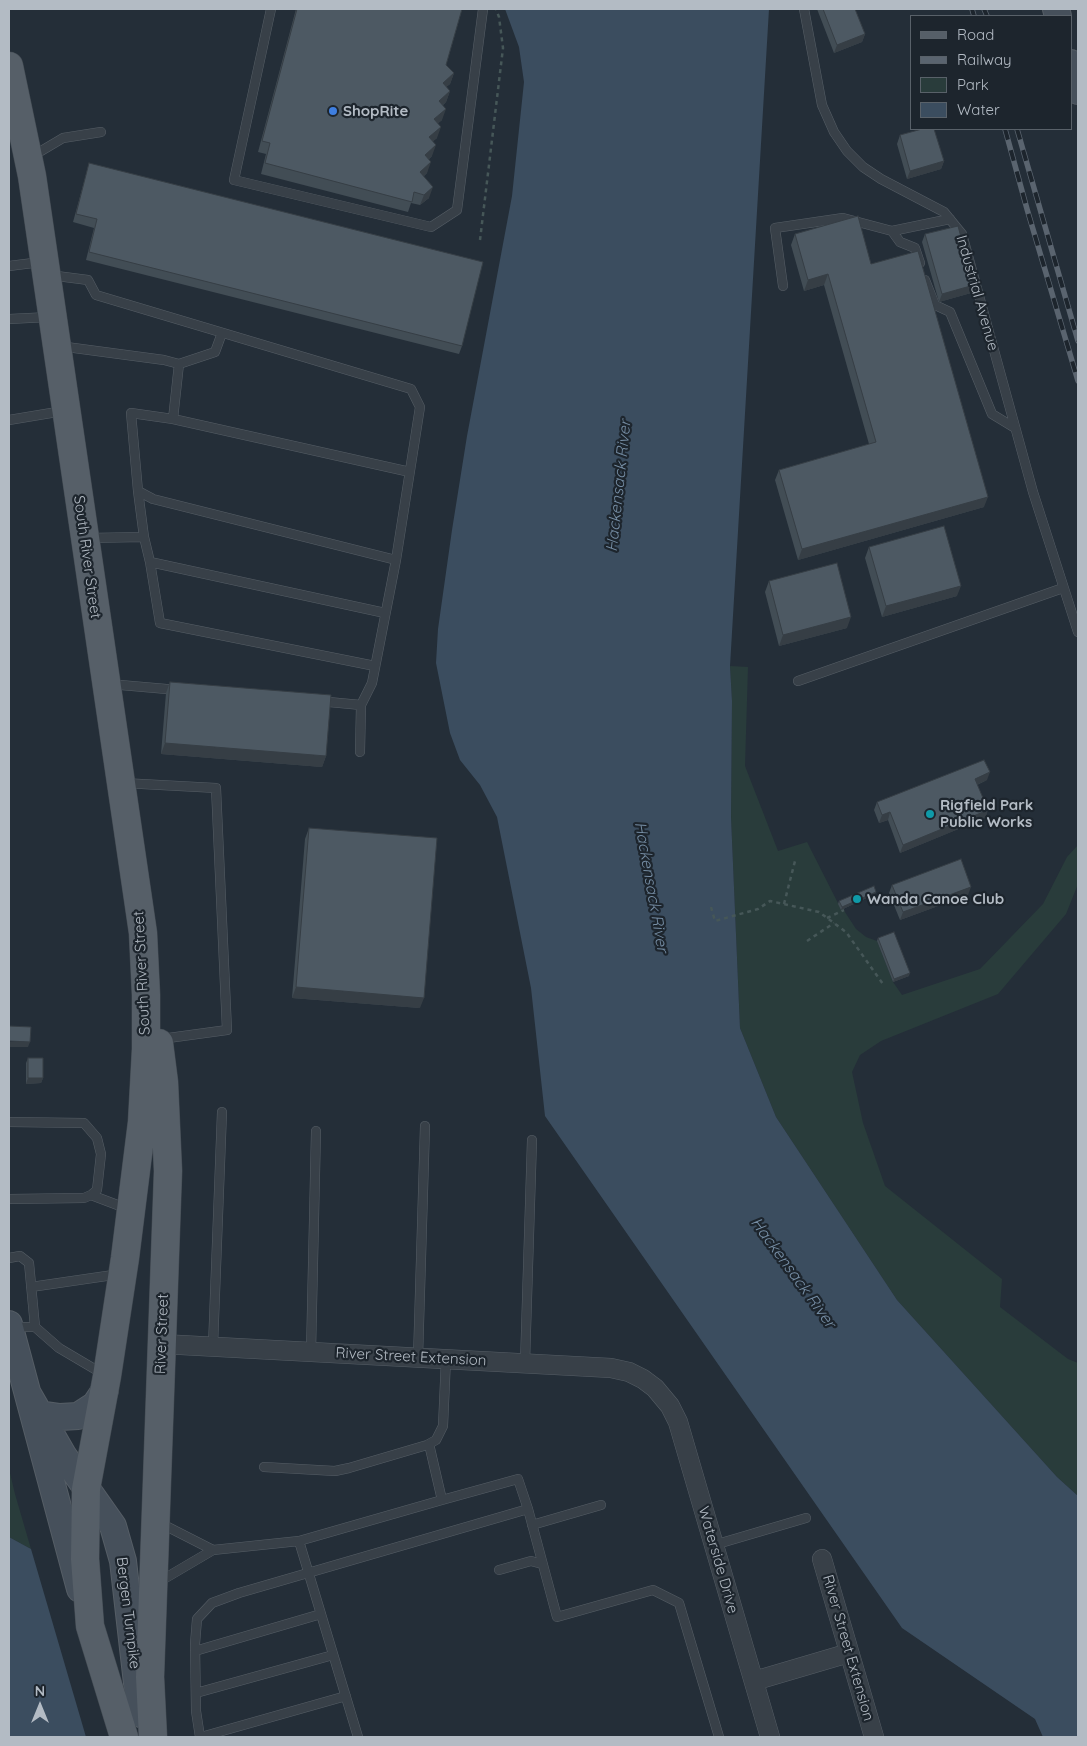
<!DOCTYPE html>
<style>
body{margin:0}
#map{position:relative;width:1087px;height:1746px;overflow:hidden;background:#242e38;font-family:Quicksand,sans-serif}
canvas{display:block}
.frame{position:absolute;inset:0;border:10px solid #b3bbc4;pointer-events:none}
.legend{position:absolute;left:910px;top:15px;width:162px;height:115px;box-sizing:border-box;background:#1d252d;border:1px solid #596169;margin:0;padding:6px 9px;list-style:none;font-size:15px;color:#b3bbc4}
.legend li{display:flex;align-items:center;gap:10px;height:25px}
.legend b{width:25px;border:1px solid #596169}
.north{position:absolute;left:15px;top:1681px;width:50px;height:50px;-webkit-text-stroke:4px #1d252d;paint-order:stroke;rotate:0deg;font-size:14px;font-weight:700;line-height:20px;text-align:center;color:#b3bbc4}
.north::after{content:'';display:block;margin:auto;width:18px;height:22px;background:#b3bbc4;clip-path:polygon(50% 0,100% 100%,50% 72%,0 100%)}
</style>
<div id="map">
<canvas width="1087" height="1746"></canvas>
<div class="frame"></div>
<ul class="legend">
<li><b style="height:6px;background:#565f68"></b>Road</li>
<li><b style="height:6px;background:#5a646f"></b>Railway</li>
<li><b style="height:14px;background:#293c3b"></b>Park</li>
<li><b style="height:14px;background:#3b4d5f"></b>Water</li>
</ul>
<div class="north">N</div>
</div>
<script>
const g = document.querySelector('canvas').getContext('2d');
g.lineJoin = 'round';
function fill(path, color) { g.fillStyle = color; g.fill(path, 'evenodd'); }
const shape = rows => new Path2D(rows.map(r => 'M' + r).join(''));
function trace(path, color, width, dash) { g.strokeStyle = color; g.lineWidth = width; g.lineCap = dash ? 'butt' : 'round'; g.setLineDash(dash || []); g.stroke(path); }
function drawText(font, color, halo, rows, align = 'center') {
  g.font = font + ' Quicksand,sans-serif'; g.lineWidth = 4.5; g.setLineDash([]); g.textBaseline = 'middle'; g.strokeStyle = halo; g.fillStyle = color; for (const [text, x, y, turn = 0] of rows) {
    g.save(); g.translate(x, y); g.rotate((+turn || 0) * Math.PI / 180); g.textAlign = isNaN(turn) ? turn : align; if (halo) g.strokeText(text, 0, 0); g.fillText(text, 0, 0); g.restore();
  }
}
const green = shape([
 [730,666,748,667,745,766,778,851,807,842,841,909,843,909,856,929,866,937,877,941,893,982,902,995,980,969,1043,904,1067,857,1078,845,1078,884,1066,914,998,994,881,1041,860,1055,852,1072,863,1123,885,1186,1002,1279,1000,1307,1068,1359,1078,1363,1078,1496,1057,1477,897,1300,776,1117,740,1028,731,817,732,701],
 [9,1469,15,1494,31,1549,9,1537]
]);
const water = shape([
 [505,9,769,9,730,666,732,701,731,817,740,1028,776,1117,897,1300,1057,1477,1078,1496,1078,1737,1043,1737,1035,1719,902,1628,545,1116,531,988,497,817,480,785,460,760,450,733,436,663,438,629,452,530,467,436,512,196,524,82,519,47],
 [9,1537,31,1549,86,1737,9,1737]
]);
const path = shape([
 [480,240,503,48,499,17,496,9],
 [784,904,795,861],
 [711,907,715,921,758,909,770,901,819,912,846,932,883,984],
 [827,918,844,910],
 [807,941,834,923]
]);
const service = shape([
 [271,9,234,180,431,227,457,210,483,9],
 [804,9,822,105,834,132,847,151,863,167,881,179,944,212,962,234,1033,492,1078,632],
 [31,157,63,138,101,132],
 [892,231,900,242,915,248,920,263],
 [9,266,41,262],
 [49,275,88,280,96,295,411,389,420,407,396,560,372,683,361,705,318,701],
 [925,280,935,305,950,312,992,414,1015,428],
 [783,286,775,228,843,218,892,231,950,219],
 [9,319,49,317],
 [59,346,164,360,179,364,173,419,131,413,138,491,153,499,396,560],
 [179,364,215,352,222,333],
 [173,419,410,472],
 [9,420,63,411],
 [138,491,144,537],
 [87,538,144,537,150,562,385,613],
 [150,562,160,623,375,666],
 [798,681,1063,588],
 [109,684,178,690],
 [360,752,361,705],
 [123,783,216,788,227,1030,161,1039],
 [9,1122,84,1123,97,1138,101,1154,97,1190,91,1195,84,1198,9,1199],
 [91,1195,128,1209],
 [9,1258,20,1256,29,1263,35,1327,11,1327],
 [31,1287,120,1274],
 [35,1327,59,1348,103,1374],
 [213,1346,222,1112],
 [311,1352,316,1131],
 [418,1358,425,1126],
 [525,1363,532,1140],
 [429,1444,442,1500],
 [264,1467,335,1471,349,1468,427,1445,436,1440,443,1426,446,1359],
 [160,1523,213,1550],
 [532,1525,601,1505],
 [299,1541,358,1737],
 [714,1545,806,1518],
 [499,1570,531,1561,542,1564],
 [157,1583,213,1550,299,1541,442,1500,518,1479,528,1509,557,1617,653,1590,679,1603,719,1737],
 [195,1651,321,1614],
 [196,1693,333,1655],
 [200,1737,196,1711,195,1644,197,1619,212,1603,239,1593,528,1509],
 [201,1737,346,1696]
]);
const minor = shape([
 [162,1344,611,1368,629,1372,643,1379,655,1388,670,1406,678,1422,770,1737],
 [822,1559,874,1737],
 [754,1681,849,1653]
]);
const secondary = shape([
 [1056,9,1058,16],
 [1071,63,1078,91],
 [9,1324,80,1589],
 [28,1394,63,1455,113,1526,123,1561,138,1692,143,1715],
 [39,1414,60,1417,78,1416,95,1405,105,1390]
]);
const primary = shape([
 [9,66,32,176,143,933,146,995,146,1049,142,1122,125,1258,107,1376,86,1489,85,1559,90,1626,124,1737],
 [153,1737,150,1677,168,1171,164,1082,159,1043]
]);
const rail = shape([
 [972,9,974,16],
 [984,9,987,16],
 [1005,129,1027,209,1078,381],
 [1017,129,1078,341]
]);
const wall = shape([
 [296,9,462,9,446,65,454,73,450,84,446,87,450,91,446,102,443,105,442,120,437,124,437,138,433,141,432,156,429,159,427,173,423,177,429,198,420,205,411,203,408,212,261,174,266,154,258,152],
 [817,9,855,9,865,34,862,42,834,53],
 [900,135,944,161,941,169,907,179,897,144],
 [89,163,462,346,459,354,86,260,94,228,73,222,87,171],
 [795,234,871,264,984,507,798,560,775,480,779,470,869,444,824,285,804,291,791,245],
 [925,234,971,293,939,302,922,242],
 [869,547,957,596,882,617,865,558],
 [769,581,847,628,779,646,765,592],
 [170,682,326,756,322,767,161,754,166,693],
 [987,780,977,785,988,810,985,818,900,853,888,820,879,823,874,810,877,802],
 [309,828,420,1008,292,998,305,839],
 [892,885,968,895,900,920,889,893],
 [875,894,841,910,838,904,839,901],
 [878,938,909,976,893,982,877,941],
 [28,1058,43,1078,41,1083,26,1084,26,1063]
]);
const shadedWall = shape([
 [865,34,862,42,834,53,837,45],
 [454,73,450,84,439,93,443,83],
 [450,91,446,102,435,111,439,101],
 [446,109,442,120,430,130,434,119],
 [441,127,437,138,425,148,429,137],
 [436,145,432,156,421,166,425,155],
 [944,161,941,169,907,179,910,171],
 [431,162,427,173,416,183,420,172],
 [433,187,429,198,420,205,424,195],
 [828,274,824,285,804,291,808,280],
 [974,285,971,293,939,302,942,294],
 [988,497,984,507,798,560,802,549],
 [961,586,957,596,882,617,886,606],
 [851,617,847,628,779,646,783,635],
 [165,743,326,756,322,767,161,754],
 [990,772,987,780,972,787,975,779],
 [988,810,985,818,900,853,903,845],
 [890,812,888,820,879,823,882,815],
 [971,887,968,895,900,920,903,912],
 [876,892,875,894,841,910,842,907],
 [910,973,909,976,893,982,894,979],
 [296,987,424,998,420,1008,292,998],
 [9,1042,30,1042,28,1047,9,1047],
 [28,1078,43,1078,41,1083,26,1084]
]);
const building = shape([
 [297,9,462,9,446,65,454,73,443,83,450,91,439,101,446,109,434,119,441,127,429,137,436,145,425,155,431,162,420,172,433,187,424,195,414,192,412,202,265,163,270,143,262,141,297,9],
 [823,9,855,9,865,34,837,45,823,9],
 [922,129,934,129,944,161,910,171,900,135,922,129],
 [89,163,483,262,462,346,89,252,97,219,76,214,89,163],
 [858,216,871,264,918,251,988,497,802,549,779,470,876,442,828,274,808,280,795,234,858,216],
 [958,226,974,285,942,294,925,234,958,226],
 [944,526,961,586,886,606,869,547,944,526],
 [837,563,851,617,783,635,769,581,837,563],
 [170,682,331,695,326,756,165,743,170,682],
 [984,760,990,772,975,779,988,810,903,845,890,812,882,815,877,802,984,760],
 [309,828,437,838,424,998,296,987,309,828],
 [961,859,971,887,903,912,892,885,961,859],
 [874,886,876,892,842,907,839,901,874,886],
 [894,932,910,973,894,979,878,938,894,932],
 [9,1026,31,1027,30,1042,9,1041,9,1026],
 [28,1058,43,1058,43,1078,28,1078,28,1058]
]);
const markers = [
 [333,111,5,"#3f7fe0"],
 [930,814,5,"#0f9aa8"],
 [857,899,5,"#0f9aa8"]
];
const poiNames = [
 ["ShopRite",343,111],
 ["Rigfield Park",940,805],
 ["Public Works",940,822],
 ["Wanda Canoe Club",867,899]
];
const streetNames = [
 ["Industrial Avenue",977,293,74],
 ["South River Street",87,557,82],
 ["South River Street",142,973,-93],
 ["River Street",162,1334,-88],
 ["River Street Extension",411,1357,3],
 ["Waterside Drive",718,1560,74],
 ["Bergen Turnpike",128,1613,83],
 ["River Street Extension",848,1648,74]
];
const waterNames = [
 ["Hackensack River",619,486,-84],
 ["Hackensack River",651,887,80],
 ["Hackensack River",793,1273,54]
];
fill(green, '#293c3b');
fill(water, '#3b4d5f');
trace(service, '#565e66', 10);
trace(minor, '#565e66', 20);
trace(secondary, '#565e66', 28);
trace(primary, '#414951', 29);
trace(path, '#465758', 2.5, [4, 4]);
trace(service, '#384048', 9);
trace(minor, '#384048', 19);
trace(secondary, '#46505b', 26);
trace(primary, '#565f68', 28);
trace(rail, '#5a646f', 5.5);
trace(rail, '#1d252d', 4, [11]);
fill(wall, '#424d55');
fill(shadedWall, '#363e45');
fill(building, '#4d5963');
trace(building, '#363e45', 1);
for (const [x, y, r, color] of markers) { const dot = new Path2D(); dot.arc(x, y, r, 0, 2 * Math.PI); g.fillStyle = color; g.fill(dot); trace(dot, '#1d252d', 2); }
drawText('bold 15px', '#b3bbc4', '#1d252d', poiNames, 'left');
drawText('15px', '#b3bbc4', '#1d252d', streetNames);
drawText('italic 16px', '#768ea5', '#1d252d', waterNames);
</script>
